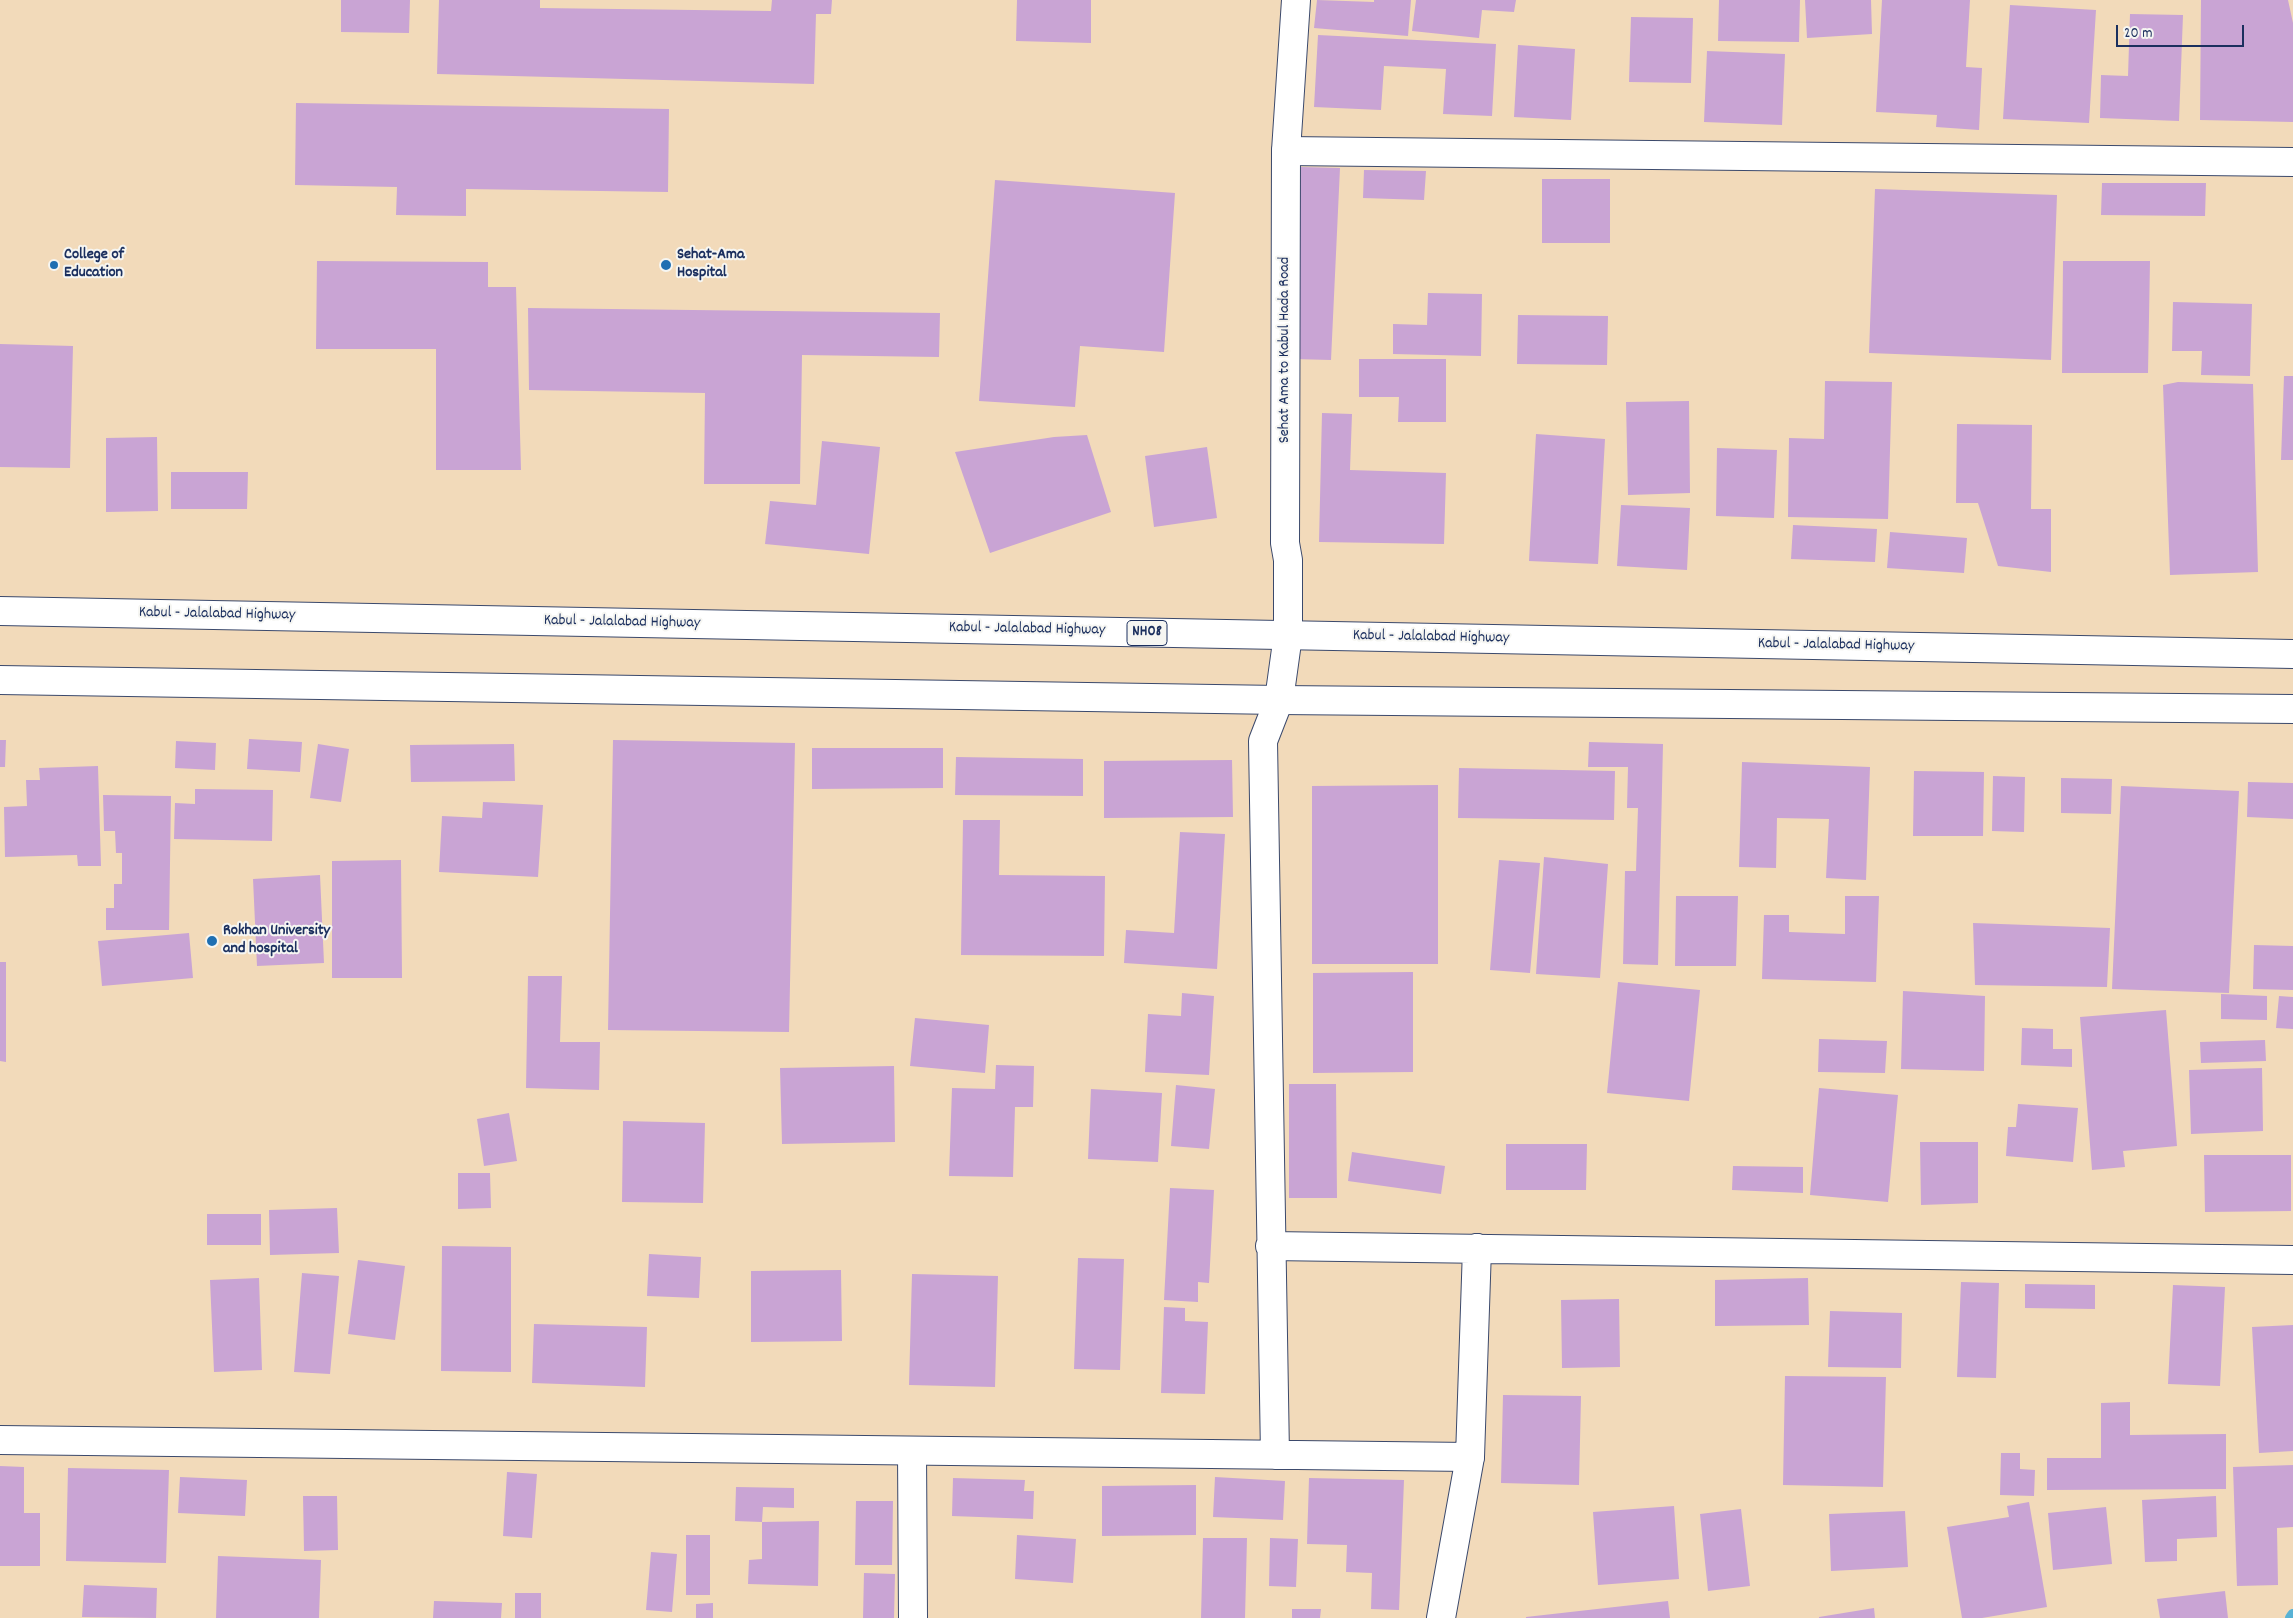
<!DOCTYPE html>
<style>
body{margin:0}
#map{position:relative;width:2293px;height:1618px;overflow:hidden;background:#f2daba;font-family:Dekko,sans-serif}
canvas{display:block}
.scale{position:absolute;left:2116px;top:25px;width:128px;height:22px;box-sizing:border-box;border:2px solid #1b2f5e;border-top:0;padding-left:6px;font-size:15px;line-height:18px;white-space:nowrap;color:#1b2f5e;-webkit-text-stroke:4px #f6f6f2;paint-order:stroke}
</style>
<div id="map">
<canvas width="2293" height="1618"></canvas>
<div class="scale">20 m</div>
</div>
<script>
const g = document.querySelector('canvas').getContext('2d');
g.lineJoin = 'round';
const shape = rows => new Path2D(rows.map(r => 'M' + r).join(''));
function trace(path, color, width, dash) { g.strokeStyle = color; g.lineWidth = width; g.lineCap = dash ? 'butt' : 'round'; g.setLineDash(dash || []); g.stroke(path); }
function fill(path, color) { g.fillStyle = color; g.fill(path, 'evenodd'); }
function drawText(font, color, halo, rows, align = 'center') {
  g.font = font + ' Dekko,sans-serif'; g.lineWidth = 4; g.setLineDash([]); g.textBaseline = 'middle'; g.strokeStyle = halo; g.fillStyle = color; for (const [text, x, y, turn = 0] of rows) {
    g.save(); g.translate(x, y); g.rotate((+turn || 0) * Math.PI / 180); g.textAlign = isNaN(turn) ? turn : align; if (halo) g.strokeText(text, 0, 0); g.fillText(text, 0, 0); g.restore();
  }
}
const stream = shape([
 [2291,1618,2293,1615]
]);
const building = shape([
 [341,0,410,0,409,33,341,32],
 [439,0,540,0,540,8,771,11,772,0,832,0,831,14,816,14,814,84,437,74],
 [1017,0,1091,0,1091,43,1016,41],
 [1317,0,1374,2,1374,0,1411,0,1408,36,1314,28],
 [1416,0,1516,0,1514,12,1482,10,1479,38,1412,31],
 [1719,0,1800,0,1799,42,1718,41],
 [1805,0,1871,0,1872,34,1807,38],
 [1882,0,1970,0,1966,67,1982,68,1979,130,1936,127,1937,115,1876,112],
 [2201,0,2288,0,2293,23,2293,122,2200,120],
 [2010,5,2096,10,2089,123,2003,119],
 [2130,14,2183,15,2179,121,2100,118,2101,75,2128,76],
 [1631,17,1693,18,1691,83,1629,82],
 [1318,35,1496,44,1492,116,1443,114,1446,69,1384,66,1381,110,1314,107],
 [1518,45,1575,49,1571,120,1514,117],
 [1707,51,1785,54,1782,125,1704,122],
 [296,103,669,109,668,192,466,189,466,216,396,215,397,187,295,185],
 [1301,167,1340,168,1331,360,1293,359],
 [1364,170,1426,171,1424,200,1363,198],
 [1542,179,1610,179,1610,243,1542,243],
 [995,180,1175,193,1164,352,1080,346,1075,407,979,401],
 [2102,183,2206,183,2205,216,2101,215],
 [1875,189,2057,195,2051,360,1869,353],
 [317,261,488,262,488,287,516,287,521,470,436,470,436,349,316,349],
 [2063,261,2150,261,2148,373,2062,373],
 [1428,293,1482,294,1481,356,1393,354,1393,324,1427,325],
 [2173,302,2252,304,2250,376,2201,375,2202,351,2172,351],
 [528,308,940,313,939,357,802,355,800,484,704,484,705,393,529,390],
 [1518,315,1608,316,1607,365,1517,364],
 [0,344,73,346,70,468,0,467],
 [1359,359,1446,359,1446,422,1398,422,1399,397,1359,397],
 [2284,376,2293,376,2293,460,2281,460],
 [1825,381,1892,382,1888,519,1788,517,1789,438,1824,439],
 [2178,382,2253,384,2258,572,2170,575,2163,385],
 [1689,401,1690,493,1628,495,1626,402],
 [1322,413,1352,414,1350,470,1446,473,1444,544,1319,542],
 [1957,424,2032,425,2031,509,2051,509,2051,572,1998,566,1978,503,1956,503],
 [1536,434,1605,439,1598,564,1529,561],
 [1087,435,1111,512,990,553,955,452,1054,437],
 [157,437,158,511,106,512,106,438],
 [822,441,880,447,869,554,765,544,770,501,816,505],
 [1207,447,1217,518,1154,527,1145,456],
 [1717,448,1777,450,1774,518,1716,516],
 [171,472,248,472,247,509,171,509],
 [1621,505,1690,508,1687,570,1617,566],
 [1793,525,1877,529,1875,562,1791,559],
 [1890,532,1967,538,1964,573,1887,568],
 [249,739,302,742,300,772,247,769],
 [0,740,6,740,5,767,0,767],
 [613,740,795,743,789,1032,608,1030],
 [176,741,216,743,215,770,175,768],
 [1589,742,1663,744,1658,965,1623,964,1625,871,1636,871,1638,808,1627,808,1628,767,1588,767],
 [318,744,349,749,341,802,310,798],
 [514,744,515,781,411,782,410,745],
 [812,748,943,748,943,788,812,789],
 [956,757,1083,759,1083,796,955,795],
 [1232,760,1233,817,1104,818,1104,761],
 [1742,762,1870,767,1866,880,1826,878,1829,819,1777,818,1776,868,1739,867],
 [98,766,101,866,78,866,77,855,5,857,4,807,27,806,26,780,40,780,39,768],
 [1459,768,1615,771,1614,820,1458,818],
 [1914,771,1984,772,1983,836,1913,836],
 [1993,776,2025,777,2024,832,1992,831],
 [2061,778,2112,779,2111,814,2061,813],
 [2248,782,2293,783,2293,819,2247,817],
 [1438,785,1438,964,1312,964,1312,786],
 [2121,786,2239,791,2229,993,2112,989],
 [195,789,273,790,272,841,174,839,175,803,195,804],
 [103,795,171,796,169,930,106,930,106,908,114,908,114,884,122,884,122,853,116,853,115,831,104,831],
 [483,802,543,805,538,877,439,872,442,816,482,818],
 [963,820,1000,820,999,875,1105,876,1104,956,961,955],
 [1180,832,1225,834,1217,969,1124,963,1126,930,1174,933],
 [1544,857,1608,864,1600,978,1536,974],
 [401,860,402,978,332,978,332,861],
 [1499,860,1540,863,1530,973,1490,970],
 [320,875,324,963,257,966,253,879],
 [1676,896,1738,896,1736,966,1675,966],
 [1845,896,1879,896,1876,982,1762,979,1764,915,1789,915,1789,932,1845,934],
 [1973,923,2110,928,2107,987,1975,985],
 [189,933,193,978,102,986,98,941],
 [2254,945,2293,946,2293,990,2253,989],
 [0,962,6,962,6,1062,0,1061],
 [1413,972,1413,1072,1313,1073,1313,973],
 [528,976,562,976,560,1042,600,1042,599,1090,526,1088],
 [1618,982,1700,990,1689,1101,1607,1093],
 [1903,991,1985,996,1984,1071,1901,1069],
 [1182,993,1214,996,1209,1075,1145,1072,1148,1014,1181,1016],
 [2221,994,2267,996,2267,1020,2221,1019],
 [2279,996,2293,997,2293,1029,2276,1028],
 [2166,1010,2177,1146,2123,1151,2125,1167,2092,1170,2080,1017],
 [915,1018,989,1025,985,1073,910,1066],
 [2022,1028,2053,1029,2053,1049,2072,1049,2072,1067,2021,1065],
 [1819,1039,1887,1041,1885,1073,1818,1072],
 [2265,1040,2266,1061,2201,1063,2200,1042],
 [996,1065,1034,1066,1033,1107,1015,1107,1013,1177,949,1176,952,1088,995,1089],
 [894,1066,895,1142,782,1144,780,1068],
 [2262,1068,2263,1131,2191,1134,2189,1070],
 [1289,1084,1336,1084,1337,1198,1289,1198],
 [1176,1085,1215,1089,1209,1149,1171,1146],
 [1819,1088,1898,1095,1888,1202,1810,1195],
 [1091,1089,1162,1093,1158,1162,1088,1159],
 [2018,1104,2078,1108,2073,1162,2006,1156,2008,1127,2016,1127],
 [509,1113,517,1161,484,1166,477,1119],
 [623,1121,705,1123,703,1203,622,1202],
 [1920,1142,1978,1142,1978,1203,1921,1205],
 [1506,1144,1587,1144,1586,1190,1506,1190],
 [1352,1152,1445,1166,1441,1194,1348,1181],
 [2204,1155,2291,1155,2291,1211,2205,1212],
 [1733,1166,1803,1167,1803,1193,1732,1190],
 [458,1173,490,1173,491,1208,458,1209],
 [1170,1188,1214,1190,1209,1283,1198,1282,1198,1302,1164,1300],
 [337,1208,339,1253,270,1255,269,1210],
 [207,1214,261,1214,261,1245,207,1245],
 [442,1246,511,1247,511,1372,441,1371],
 [649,1254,701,1257,699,1298,647,1296],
 [1078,1258,1124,1259,1120,1370,1074,1369],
 [358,1260,405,1266,395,1340,348,1334],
 [841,1270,842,1341,751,1342,751,1271],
 [302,1273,339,1276,330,1374,294,1372],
 [912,1274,998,1276,995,1387,909,1385],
 [259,1278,262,1370,214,1372,210,1280],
 [1808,1278,1809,1325,1715,1326,1715,1280],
 [1961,1282,1999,1283,1996,1378,1957,1377],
 [2025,1284,2095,1285,2095,1309,2025,1308],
 [2173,1285,2225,1287,2220,1386,2168,1384],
 [1619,1299,1620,1367,1562,1368,1561,1300],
 [1164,1307,1185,1308,1185,1321,1208,1322,1205,1394,1161,1393],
 [1830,1311,1902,1313,1901,1368,1828,1367],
 [534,1324,647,1327,645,1387,532,1383],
 [2293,1325,2293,1451,2259,1453,2252,1327],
 [1785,1376,1886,1377,1883,1487,1783,1485],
 [1503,1395,1581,1396,1579,1485,1501,1483],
 [2130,1402,2130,1435,2226,1434,2226,1489,2047,1490,2047,1458,2101,1458,2101,1403],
 [2001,1453,2020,1453,2020,1469,2035,1470,2034,1496,2000,1495],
 [2293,1465,2293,1527,2277,1528,2278,1585,2237,1586,2233,1467],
 [0,1466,24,1467,24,1513,40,1513,40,1566,0,1566],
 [68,1468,169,1470,166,1563,66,1561],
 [507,1472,537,1474,532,1538,503,1536],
 [180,1477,247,1480,245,1516,178,1513],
 [1215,1477,1285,1481,1283,1520,1213,1517],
 [953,1478,1025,1480,1024,1491,1034,1491,1033,1519,952,1516],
 [1309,1478,1404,1480,1399,1610,1371,1609,1372,1573,1346,1572,1347,1545,1307,1544],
 [1196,1485,1196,1535,1102,1536,1102,1486],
 [736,1487,794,1488,794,1508,763,1507,762,1522,819,1521,818,1586,748,1584,749,1560,762,1559,762,1522,735,1521],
 [303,1496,337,1496,338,1550,304,1551],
 [2216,1496,2217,1537,2177,1539,2177,1561,2145,1562,2142,1500],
 [856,1501,893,1501,892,1565,855,1565],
 [2029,1502,2047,1607,1982,1618,1962,1618,1947,1527,2009,1517,2007,1506],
 [1674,1506,1679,1579,1598,1585,1593,1512],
 [2106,1507,2112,1564,2053,1570,2048,1513],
 [1741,1509,1750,1586,1708,1591,1700,1514],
 [1905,1511,1908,1567,1831,1571,1829,1514],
 [686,1535,710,1535,710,1595,686,1595],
 [1017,1535,1076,1539,1073,1583,1015,1579],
 [1203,1538,1247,1538,1245,1618,1201,1618],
 [1270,1538,1298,1539,1296,1587,1269,1586],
 [651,1552,677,1554,672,1612,646,1610],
 [218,1556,321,1560,319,1618,216,1618],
 [864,1573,895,1574,894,1618,863,1618],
 [84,1585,157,1588,156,1618,82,1617],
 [2225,1591,2228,1618,2160,1618,2157,1599],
 [515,1593,541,1593,541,1618,515,1618],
 [434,1601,502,1603,501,1618,433,1618],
 [1668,1601,1670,1618,1526,1618,1526,1617],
 [713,1603,713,1618,696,1618,696,1604],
 [1874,1608,1875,1618,1819,1618,1819,1617],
 [1292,1609,1321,1609,1320,1618,1292,1618]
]);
const street = shape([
 [1286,151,2293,162],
 [912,1451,913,1618],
 [1441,1618,1470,1457]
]);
const secondary = shape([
 [1270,1246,2293,1260],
 [0,1440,1470,1457,1477,1248],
 [1275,1455,1263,741,1279,700,1288,635,1288,560,1285,543,1286,151,1296,0]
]);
const highway = shape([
 [0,611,2293,654],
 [0,680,1279,700,2293,709]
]);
const markers = [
 [54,265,5,"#1f6fb2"],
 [666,265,6,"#1f6fb2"],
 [212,941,6,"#1f6fb2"]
];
const shields = [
 [1147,633,40]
];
const shieldNames = [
 ["NH08",1147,633]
];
const poiNames = [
 ["College of",64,256],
 ["Education",64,274],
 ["Sehat-Ama",677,256],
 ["Hospital",677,274],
 ["Rokhan University",223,932],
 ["and hospital",223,950]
];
const streetNames = [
 ["Sehat Ama to Kabul Hada Road",1286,350,-90],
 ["Kabul - Jalalabad Highway",217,615,1],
 ["Kabul - Jalalabad Highway",622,623,1],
 ["Kabul - Jalalabad Highway",1027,630,1],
 ["Kabul - Jalalabad Highway",1431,638,1],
 ["Kabul - Jalalabad Highway",1836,646,1]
];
trace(stream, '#58b2d5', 12);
fill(building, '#c9a4d4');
trace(street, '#3b496c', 30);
trace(secondary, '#3b496c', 30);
trace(highway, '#3b496c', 30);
trace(street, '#fff', 28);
trace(secondary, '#fff', 28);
trace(highway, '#fff', 28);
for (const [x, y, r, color] of markers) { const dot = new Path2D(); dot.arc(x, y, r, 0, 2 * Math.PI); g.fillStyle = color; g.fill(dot); trace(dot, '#f6f6f2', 2); }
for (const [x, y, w] of shields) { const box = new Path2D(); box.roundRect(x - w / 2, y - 12.5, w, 25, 4); g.fillStyle = '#f6f6f2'; g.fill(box); trace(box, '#1b2f5e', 1); }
drawText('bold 15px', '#1b2f5e', null, shieldNames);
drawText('bold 16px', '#1b2f5e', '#f6f6f2', poiNames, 'left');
drawText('16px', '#1b2f5e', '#f6f6f2', streetNames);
</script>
